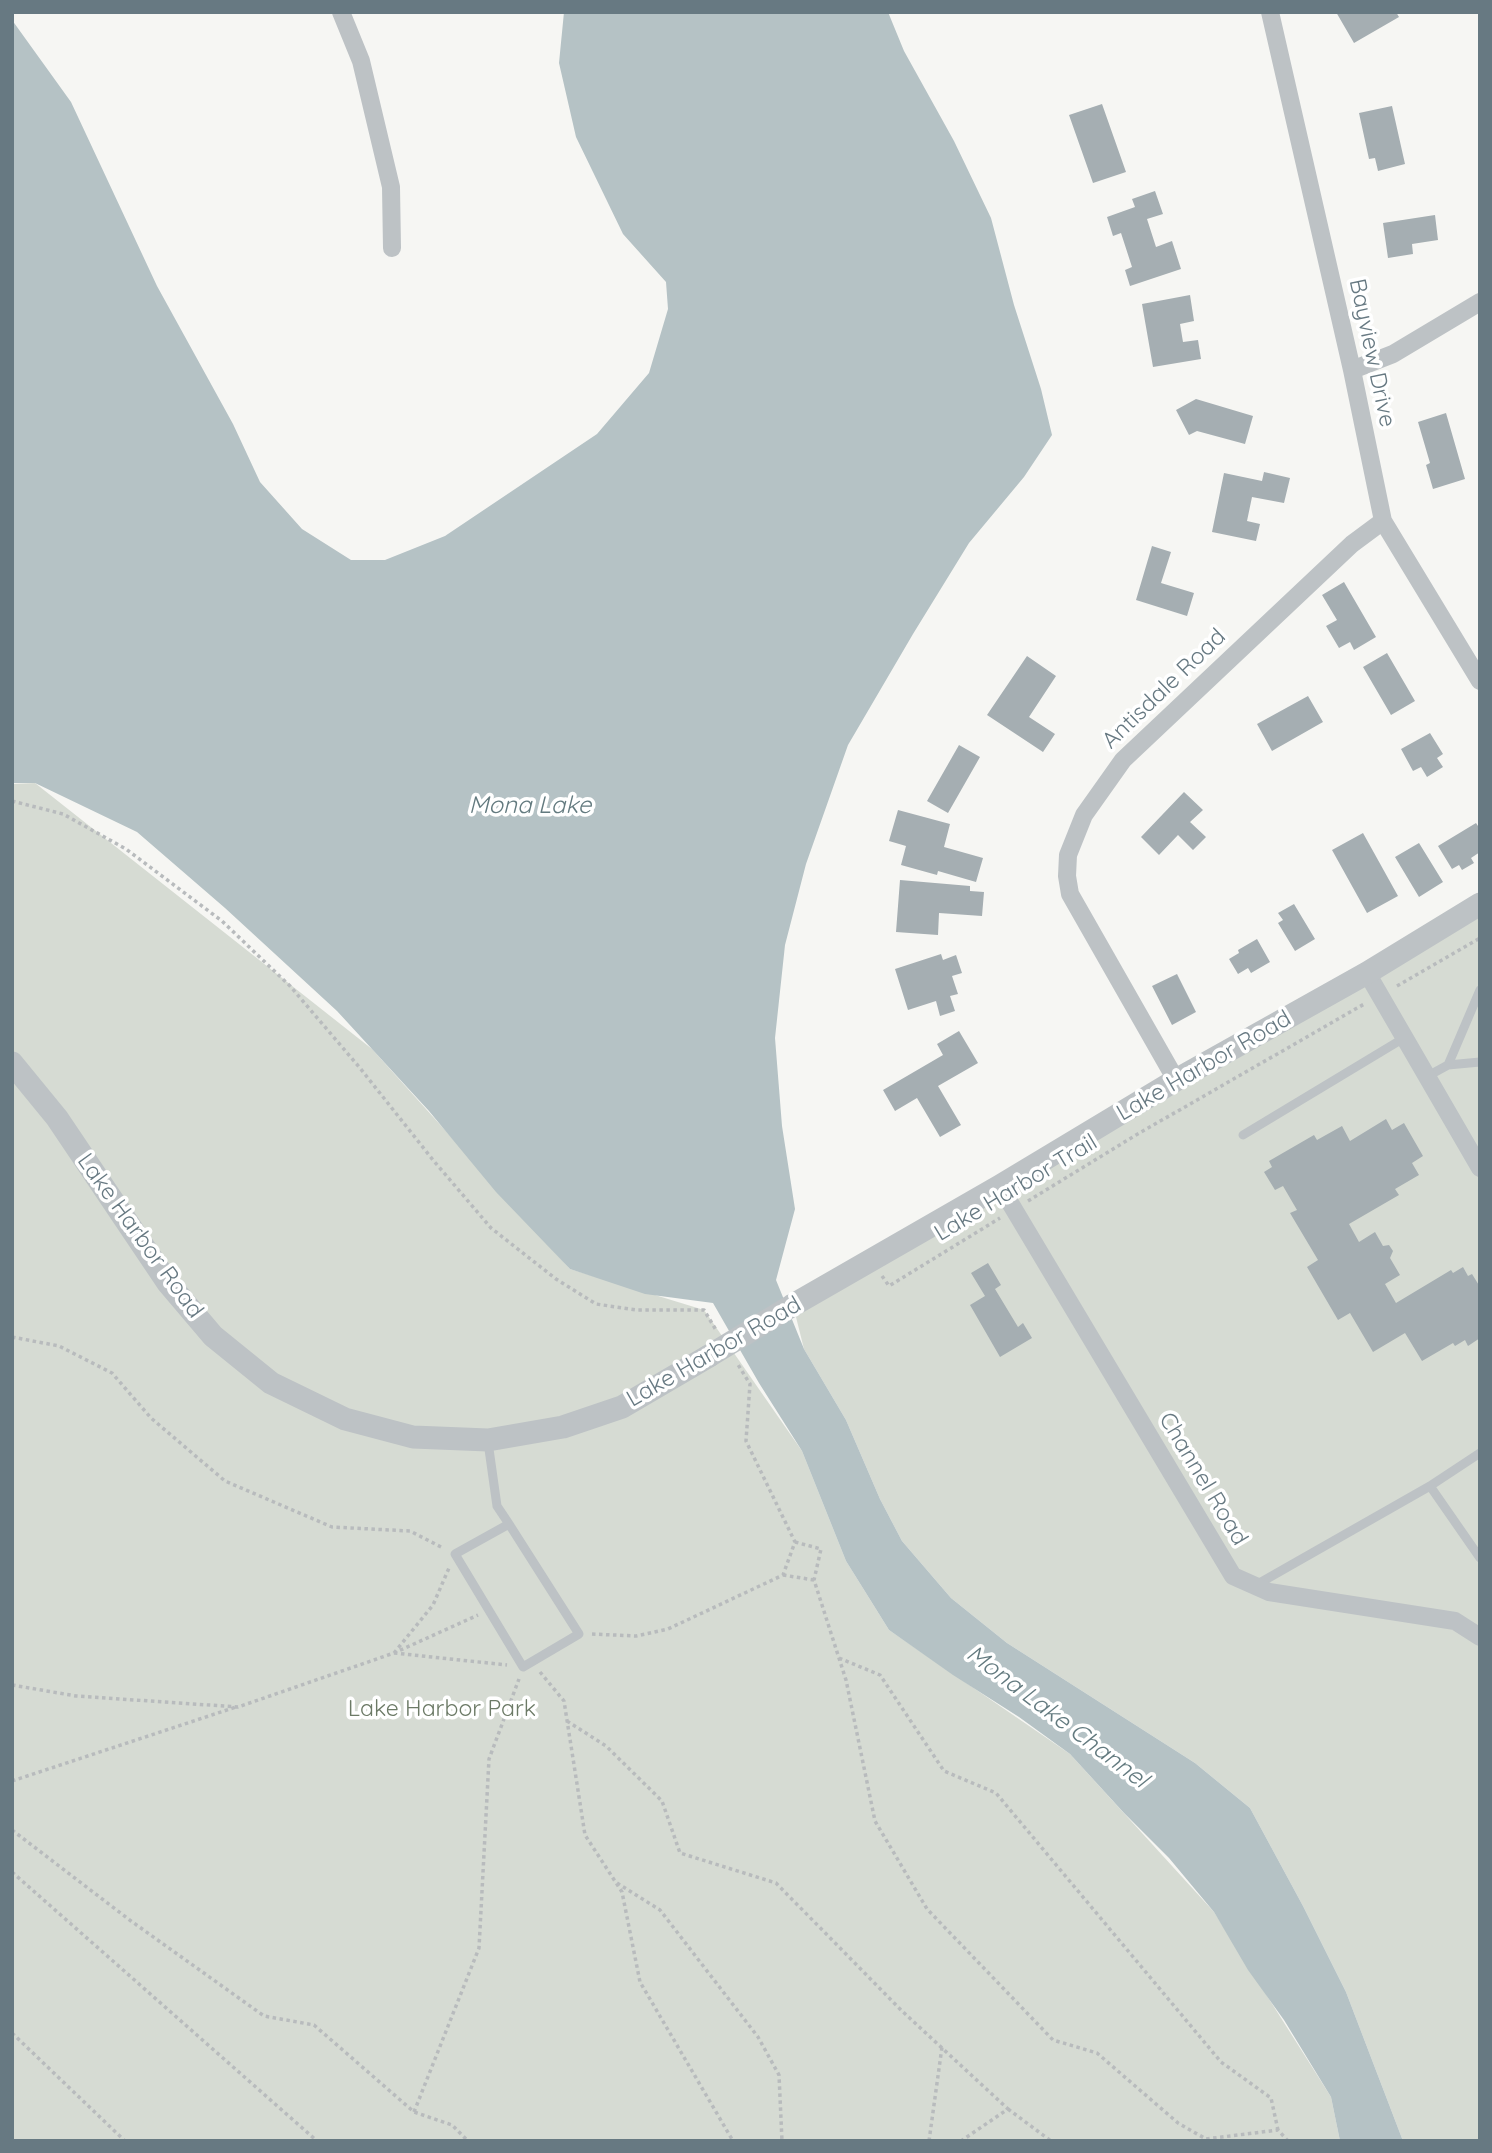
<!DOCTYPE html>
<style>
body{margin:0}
#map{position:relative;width:1492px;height:2153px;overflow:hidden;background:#f6f6f3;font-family:Quicksand,sans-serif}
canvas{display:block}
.frame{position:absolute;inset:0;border:14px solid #677982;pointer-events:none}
</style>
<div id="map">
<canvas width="1492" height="2153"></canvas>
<div class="frame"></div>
</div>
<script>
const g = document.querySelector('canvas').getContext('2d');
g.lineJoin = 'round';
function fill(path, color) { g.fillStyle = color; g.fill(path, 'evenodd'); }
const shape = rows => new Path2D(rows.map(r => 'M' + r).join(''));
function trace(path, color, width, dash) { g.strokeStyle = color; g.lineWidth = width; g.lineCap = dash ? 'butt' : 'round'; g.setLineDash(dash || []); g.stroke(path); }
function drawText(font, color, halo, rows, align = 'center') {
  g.font = font + ' Quicksand,sans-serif'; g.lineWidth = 7; g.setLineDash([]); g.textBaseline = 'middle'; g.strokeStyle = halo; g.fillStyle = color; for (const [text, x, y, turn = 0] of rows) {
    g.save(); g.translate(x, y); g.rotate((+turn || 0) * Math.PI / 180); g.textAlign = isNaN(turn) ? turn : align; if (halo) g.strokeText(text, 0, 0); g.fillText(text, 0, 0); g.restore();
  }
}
const green = shape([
 [35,783,372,1049,570,1269,704,1310,802,1451,846,1561,889,1630,1070,1754,1214,1912,1331,2097,1340,2141,12,2141,12,784],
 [1480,907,1480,2141,1403,2141,1346,1992,1303,1906,1250,1808,1195,1763,1007,1643,951,1598,902,1541,880,1499,846,1420,804,1349,793,1305]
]);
const water = shape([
 [564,12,888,12,904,51,954,141,991,218,1014,305,1041,389,1052,435,1024,477,969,543,913,634,848,745,806,864,785,945,775,1038,782,1126,795,1209,776,1280,804,1349,846,1420,880,1499,902,1541,951,1598,1007,1643,1195,1763,1250,1808,1303,1906,1346,1992,1403,2141,1340,2141,1331,2097,1284,2020,1248,1970,1214,1912,1169,1858,1124,1813,1070,1754,1019,1717,953,1675,889,1630,846,1561,802,1451,759,1383,713,1303,645,1294,570,1269,496,1192,429,1111,337,1011,225,908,137,832,35,783,12,783,12,20,71,102,157,286,233,424,260,482,302,529,351,560,385,560,445,536,597,434,649,373,668,309,666,282,623,234,576,137,559,63]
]);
const building = shape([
 [1336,12,1396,12,1399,17,1354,43],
 [1102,104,1126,172,1093,183,1069,115],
 [1392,106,1405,164,1378,171,1375,158,1369,159,1359,113],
 [1155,191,1163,214,1147,219,1156,247,1172,241,1181,269,1130,286,1125,270,1132,267,1121,233,1113,236,1107,217,1135,207,1132,199],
 [1435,215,1438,240,1412,244,1413,254,1388,258,1383,223],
 [1190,295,1194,321,1180,324,1183,342,1198,340,1201,359,1153,367,1142,304],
 [1196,399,1253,416,1245,444,1197,431,1189,435,1176,410],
 [1446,413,1465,479,1433,489,1426,465,1430,463,1418,422],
 [1264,472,1290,478,1284,503,1252,497,1247,521,1260,524,1256,541,1212,532,1224,473,1262,481],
 [1152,546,1171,552,1161,583,1194,593,1187,616,1136,600],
 [1344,582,1376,637,1354,650,1350,642,1339,648,1326,626,1337,620,1322,595],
 [1387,653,1415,701,1391,715,1363,667],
 [1027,656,1056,676,1029,717,1055,734,1043,752,987,715],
 [1308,696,1323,722,1272,751,1257,724],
 [1430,733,1443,754,1437,758,1443,767,1427,777,1421,767,1413,771,1401,749],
 [959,745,980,757,948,813,927,801],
 [1184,792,1203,810,1190,822,1206,837,1193,850,1178,835,1159,855,1141,837],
 [898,810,950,824,944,847,983,858,976,882,938,871,937,875,901,865,906,846,889,841],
 [1476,823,1480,829,1480,852,1471,858,1474,863,1462,870,1459,865,1452,869,1438,846],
 [1363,833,1398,896,1367,913,1332,850],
 [1419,843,1443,882,1419,897,1395,857],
 [900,880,970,886,970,891,984,892,982,916,939,913,938,935,896,932],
 [1294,904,1315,939,1295,951,1278,923,1283,920,1278,913],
 [1257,939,1270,962,1251,973,1248,968,1238,974,1229,959,1239,953,1238,950],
 [941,954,943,960,956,955,962,973,952,976,958,994,950,996,955,1011,940,1016,936,1001,908,1010,895,969],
 [1177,974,1196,1012,1172,1025,1152,986],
 [959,1031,978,1063,938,1086,961,1125,940,1137,917,1098,895,1111,883,1090,943,1055,937,1044],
 [1386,1119,1392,1130,1404,1123,1423,1156,1412,1163,1419,1175,1395,1189,1399,1195,1349,1224,1359,1242,1375,1232,1383,1246,1389,1245,1393,1251,1390,1258,1400,1275,1385,1284,1396,1303,1451,1270,1453,1273,1463,1267,1468,1276,1472,1274,1480,1287,1480,1338,1468,1346,1465,1340,1455,1346,1453,1343,1422,1361,1405,1333,1373,1352,1350,1313,1338,1320,1307,1267,1318,1260,1290,1213,1297,1210,1283,1186,1275,1190,1264,1172,1272,1167,1269,1161,1314,1135,1317,1140,1342,1126,1350,1141],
 [988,1263,1001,1285,995,1289,1018,1327,1023,1323,1032,1338,1000,1357,970,1305,985,1296,971,1273]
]);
const path = shape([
 [12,801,63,814,126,849,222,921,290,986,360,1068,433,1160,491,1228,556,1279,596,1304,637,1310,704,1310,716,1330],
 [1397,986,1480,938],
 [1028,1201,1136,1135,1366,1003],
 [882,1276,889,1286,1000,1218],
 [12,1337,59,1346,112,1373,151,1418,225,1481,332,1527,410,1531,443,1548],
 [795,1542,821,1549,814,1580,846,1680,875,1821,927,1909,1053,2040,1097,2053,1178,2123,1206,2139,1278,2130,1288,2141],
 [783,1575,814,1580],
 [592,1634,636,1636,668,1629,783,1575,795,1542,746,1441,750,1384,737,1363],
 [394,1653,433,1605,449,1568],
 [394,1653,507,1665],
 [839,1658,880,1675,944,1771,996,1793,1221,2062,1271,2098,1278,2130],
 [540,1672,564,1701,585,1835,622,1892,640,1982,733,2141],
 [12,1685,76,1696,238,1707,394,1653,478,1615],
 [567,1721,606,1746,662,1801,680,1853,776,1883,902,2011,1008,2109,961,2141],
 [12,1781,236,1707],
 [12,1830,131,1921,264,2016,314,2025,414,2112,452,2125,468,2141],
 [12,1872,317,2141],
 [617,1883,660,1910,758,2037,779,2075,782,2141],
 [12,2033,125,2141],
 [1008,2109,1051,2141],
 [414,2112,479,1948,489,1759,519,1679],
 [929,2141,942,2047]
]);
const service = shape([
 [1480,990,1448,1065,1480,1062],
 [1426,1077,1448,1065],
 [1243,1135,1404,1038],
 [488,1442,497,1506,509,1524,579,1634,523,1667,455,1554,509,1524],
 [1430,1486,1480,1453],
 [1256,1585,1430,1486,1480,1558]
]);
const minor = shape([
 [341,12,361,61,391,187,392,248],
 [1270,12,1352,370,1383,521,1480,681],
 [1352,370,1393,354,1480,302],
 [1367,973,1480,1168],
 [1176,1080,1070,894,1067,876,1068,855,1084,815,1123,760,1352,544,1383,521],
 [1000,1186,1233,1576,1269,1592,1455,1621,1480,1637]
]);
const tertiary = shape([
 [12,1063,57,1118,168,1283,213,1336,271,1383,345,1419,413,1437,488,1440,563,1427,622,1407,709,1356],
 [793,1305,1000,1186,1176,1080,1367,973,1480,904]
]);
const tertiaryBridge = shape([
 [709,1356,793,1305]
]);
const streetNames = [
 ["Bayview Drive",1372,353,78],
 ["Antisdale Road",1164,689,-44],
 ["Lake Harbor Road",1204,1066,-30],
 ["Lake Harbor Trail",1016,1188,-31],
 ["Lake Harbor Road",140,1236,54],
 ["Lake Harbor Road",714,1352,-30],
 ["Channel Road",1203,1479,59]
];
const parkNames = [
 ["Lake Harbor Park",442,1709]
];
const waterNames = [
 ["Mona Lake",530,806],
 ["Mona Lake Channel",1057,1717,37]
];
fill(green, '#d6dbd3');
fill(water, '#b5c2c5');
fill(building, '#a5aeb2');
trace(path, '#b8bbbd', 3.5, [3.5, 3.5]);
trace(service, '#bdc2c5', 9);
trace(minor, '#bdc2c5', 18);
trace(tertiary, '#bdc2c5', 23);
trace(tertiaryBridge, '#bdc2c5', 23);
drawText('23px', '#677982', '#fff', streetNames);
drawText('23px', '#6c7a66', '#fff', parkNames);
drawText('italic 24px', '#637a7f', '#fff', waterNames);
</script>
